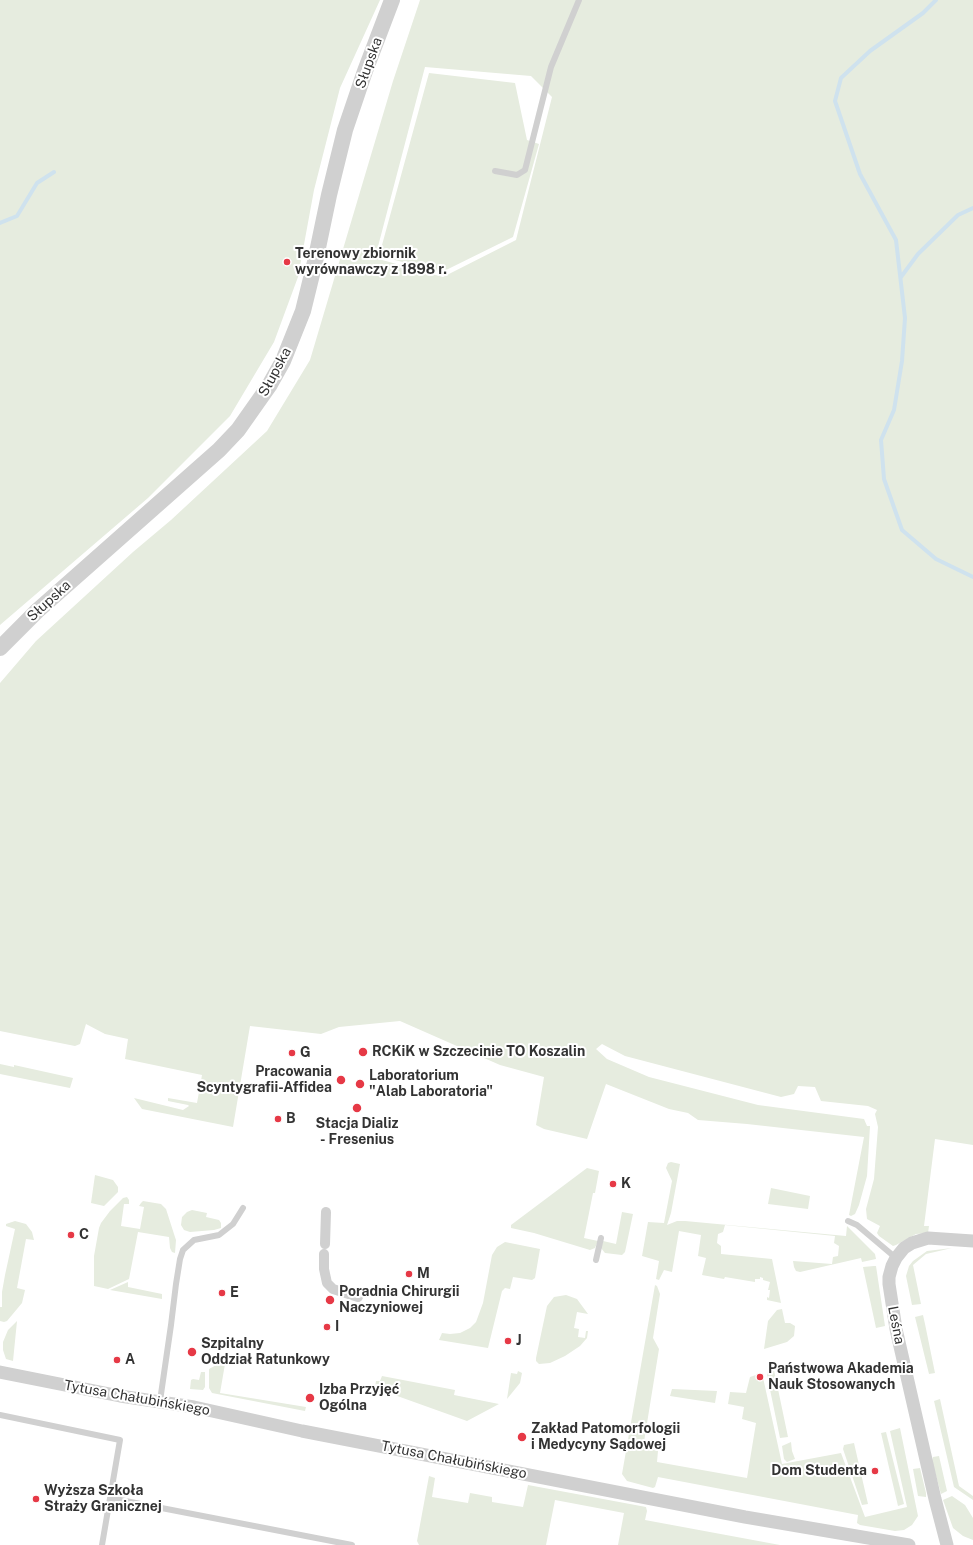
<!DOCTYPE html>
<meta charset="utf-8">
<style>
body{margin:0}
canvas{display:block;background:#fff}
</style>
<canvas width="973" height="1545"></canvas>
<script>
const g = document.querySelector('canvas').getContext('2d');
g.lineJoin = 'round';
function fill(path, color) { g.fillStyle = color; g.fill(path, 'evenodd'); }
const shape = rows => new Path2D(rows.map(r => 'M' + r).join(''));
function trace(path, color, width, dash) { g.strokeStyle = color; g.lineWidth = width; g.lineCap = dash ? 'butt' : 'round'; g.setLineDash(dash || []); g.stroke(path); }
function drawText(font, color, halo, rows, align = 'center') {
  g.font = font + ' "Public Sans",sans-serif'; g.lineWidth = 4; g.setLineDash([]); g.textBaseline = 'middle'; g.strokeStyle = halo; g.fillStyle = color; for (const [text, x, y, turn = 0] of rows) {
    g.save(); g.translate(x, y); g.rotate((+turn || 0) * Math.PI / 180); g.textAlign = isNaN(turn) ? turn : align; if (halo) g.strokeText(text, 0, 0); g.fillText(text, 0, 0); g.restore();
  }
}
const green = shape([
 [0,0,380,0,340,88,314,190,298,277,274,342,230,416,148,498,0,625],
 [420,0,973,0,973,1145,935,1139,924,1226,929,1226,928,1233,916,1234,896,1245,893,1246,879,1236,877,1233,880,1226,867,1219,866,1209,874,1179,878,1127,875,1114,877,1110,868,1106,821,1101,815,1087,798,1086,794,1094,781,1097,625,1056,602,1044,596,1049,607,1059,649,1077,758,1105,864,1119,867,1126,870,1126,867,1176,859,1205,855,1214,851,1216,849,1215,864,1137,747,1124,698,1120,688,1113,669,1109,606,1084,587,1139,544,1129,536,1125,544,1077,500,1065,400,1021,339,1027,321,1034,250,1026,233,1127,142,1109,134,1098,183,1110,189,1106,188,1105,168,1101,168,1098,197,1103,202,1075,125,1059,128,1039,105,1034,86,1024,80,1044,75,1046,0,1031,0,683,36,641,133,552,171,520,267,431,310,360,393,81],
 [425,67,531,76,552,97,516,240,443,277,375,258],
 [429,73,515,83,527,140,539,144,513,237,442,272,379,256],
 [0,1064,14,1067,14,1065,73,1078,70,1088,0,1074],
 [671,1162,680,1164,671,1213,667,1225,677,1221,685,1221,846,1236,847,1226,875,1254,876,1259,862,1262,861,1258,800,1272,796,1271,794,1267,793,1261,832,1264,833,1257,838,1256,839,1246,834,1243,835,1236,725,1225,723,1232,718,1234,717,1243,721,1246,721,1254,772,1259,781,1303,767,1300,767,1297,769,1298,770,1290,768,1290,770,1282,763,1280,763,1278,760,1277,760,1279,755,1279,755,1282,725,1277,724,1279,702,1275,706,1258,698,1256,701,1235,679,1231,672,1272,664,1270,659,1280,656,1279,659,1261,642,1256,648,1222,664,1223,672,1181,666,1168,668,1163],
 [587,1168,599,1171,595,1193,593,1193,584,1238,598,1241,595,1248,590,1250,534,1233,511,1228,511,1225],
 [95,1175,113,1180,118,1187,118,1192,104,1206,91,1203],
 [771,1188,810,1196,808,1209,768,1204],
 [127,1197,129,1200,129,1204,124,1204,121,1226,140,1229,144,1207,139,1206,141,1203,143,1201,161,1204,166,1209,174,1234,176,1240,175,1253,172,1252,170,1248,169,1237,138,1232,129,1279,108,1289,94,1286,94,1256,99,1228,101,1223,110,1211,123,1198],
 [192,1210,207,1213,206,1217,219,1220,221,1223,221,1228,214,1230,190,1232,184,1230,181,1225,182,1217,187,1212],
 [622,1212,633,1214,625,1252,622,1255,605,1253,601,1248,603,1241,616,1244],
 [15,1221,26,1224,32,1232,34,1240,26,1239,17,1288,25,1290,22,1303,7,1321,4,1322,0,1321,0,1307,2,1307,2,1292,5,1275,15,1229,6,1226,6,1224],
 [505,1242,540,1249,535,1278,532,1280,513,1277,510,1289,505,1288,502,1291,488,1348,439,1340,442,1333,450,1334,460,1333,470,1328,476,1322,483,1303,492,1255,497,1247],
 [952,1248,926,1254,913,1265,921,1304,912,1305,906,1276,909,1266,913,1261,927,1251],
 [874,1266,876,1266,885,1326,876,1328,863,1267],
 [128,1282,128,1287,162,1294,162,1299,110,1290],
 [655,1285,657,1286,660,1294,653,1338,659,1349,643,1448,658,1451,657,1462,747,1478,756,1423,742,1419,744,1407,728,1404,730,1392,746,1393,750,1377,762,1373,782,1464,841,1453,865,1517,907,1507,890,1431,900,1428,918,1516,912,1525,904,1530,895,1531,860,1525,857,1523,858,1515,658,1477,655,1487,653,1488,627,1481,622,1474],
 [566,1295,577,1299,588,1314,577,1312,574,1328,579,1329,578,1337,585,1338,586,1331,588,1331,587,1338,580,1346,565,1356,550,1363,539,1364,536,1361,536,1358,547,1306,554,1297],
 [782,1309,785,1323,790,1323,795,1326,794,1336,787,1342,764,1349,768,1321,777,1310],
 [923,1315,925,1324,935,1373,929,1374,915,1317],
 [17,1321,13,1361,6,1359,3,1350,3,1342,8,1330],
 [220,1363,225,1364,220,1393,306,1407,305,1411,212,1393,209,1388,209,1369],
 [774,1370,788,1437,780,1438,767,1375,767,1372],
 [518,1371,522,1373,520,1383,507,1399,511,1373,517,1374],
 [201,1372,205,1372,205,1387,203,1390,190,1389,191,1380,193,1379,199,1380],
 [382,1376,455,1390,454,1395,499,1404,467,1421,375,1388,376,1381,380,1381],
 [672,1389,717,1391,715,1403,670,1396],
 [940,1399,959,1486,973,1496,973,1500,954,1487,934,1401],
 [886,1432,904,1504,898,1506,881,1433],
 [791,1442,792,1451,795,1459,787,1462,784,1459,782,1446],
 [854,1443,868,1504,862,1505,843,1449,844,1445],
 [939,1456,947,1491,941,1494,932,1461,933,1457],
 [920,1468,926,1493,926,1497,918,1496,913,1469],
 [429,1476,435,1478,432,1497,468,1503,470,1493,492,1497,492,1502,523,1507,528,1485,646,1507,647,1511,645,1520,780,1545,618,1545,624,1513,555,1500,546,1545,419,1545,417,1541],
 [952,1496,965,1505,973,1518,973,1540,963,1536,953,1528,943,1500]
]);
const stream = shape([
 [936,0,923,13,870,51,841,78,835,101,860,174,896,240,905,318,902,361,894,410,881,440,884,479,902,530,936,559,973,577],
 [0,223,17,216,37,183,54,172],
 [901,277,918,254,958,215,973,208]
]);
const service = shape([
 [495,171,517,175,525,170,551,67,579,0],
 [848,1221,857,1225,896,1258],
 [596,1260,601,1238],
 [160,1401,171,1325,176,1284,180,1259,183,1250,194,1240,219,1235,233,1224,243,1208],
 [0,1415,120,1440,102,1545],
 [110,1498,352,1545]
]);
const pedestrian = shape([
 [325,1244,326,1212],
 [324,1254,324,1269,327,1283,333,1289,358,1297]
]);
const minor = shape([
 [0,1372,120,1396,194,1407,302,1431,745,1517,909,1545],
 [947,1545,935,1499,896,1329,889,1284,889,1277,892,1266,896,1258,904,1248,912,1243,928,1238,973,1241]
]);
const tertiary = shape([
 [0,648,37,611,219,450,238,430,269,386,283,361,303,311,315,262,329,195,345,130,365,71,392,0]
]);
const markers = [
 [287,262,4,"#e63946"],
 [363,1052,5,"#e63946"],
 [292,1053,4,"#e63946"],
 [341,1080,5,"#e63946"],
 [360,1084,5,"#e63946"],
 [357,1108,5,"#e63946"],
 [278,1119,4,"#e63946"],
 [613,1184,4,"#e63946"],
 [71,1235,4,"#e63946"],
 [409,1274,4,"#e63946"],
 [222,1293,4,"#e63946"],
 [330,1300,5,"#e63946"],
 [327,1327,4,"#e63946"],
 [508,1341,4,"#e63946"],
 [192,1352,5,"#e63946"],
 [117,1360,4,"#e63946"],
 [760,1377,4,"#e63946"],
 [310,1398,5,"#e63946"],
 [522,1437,5,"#e63946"],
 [875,1471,4,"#e63946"],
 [36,1499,4,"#e63946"]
];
const streetNames = [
 ["Słupska",369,63,-70],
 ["Słupska",275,372,-62],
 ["Słupska",49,601,-42],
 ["Leśna",896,1325,79],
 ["Tytusa Chałubińskiego",137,1398,10],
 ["Tytusa Chałubińskiego",454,1460,11]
];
const poiNames = [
 ["Terenowy zbiornik",295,254],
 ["wyrównawczy z 1898 r.",295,270],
 ["RCKiK w Szczecinie TO Koszalin",372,1052],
 ["G",300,1053],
 ["Pracowania",332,1072,"right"],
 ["Scyntygrafii-Affidea",332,1088,"right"],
 ["Laboratorium",369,1076],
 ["\"Alab Laboratoria\"",369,1092],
 ["B",286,1119],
 ["Stacja Dializ",357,1124,"center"],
 ["- Fresenius",357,1140,"center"],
 ["K",621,1184],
 ["C",79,1235],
 ["M",417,1274],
 ["Poradnia Chirurgii",339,1292],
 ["Naczyniowej",339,1308],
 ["E",230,1293],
 ["I",335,1327],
 ["J",516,1341],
 ["Szpitalny",201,1344],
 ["Oddział Ratunkowy",201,1360],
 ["A",125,1360],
 ["Państwowa Akademia",768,1369],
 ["Nauk Stosowanych",768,1385],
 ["Izba Przyjęć",319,1390],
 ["Ogólna",319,1406],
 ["Zakład Patomorfologii",531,1429],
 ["i Medycyny Sądowej",531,1445],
 ["Dom Studenta",867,1471,"right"],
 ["Wyższa Szkoła",44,1491],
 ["Straży Granicznej",44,1507]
];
fill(green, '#e6ecdf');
trace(stream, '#cfe2ee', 4);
trace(service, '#d0d0d0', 6);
trace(pedestrian, '#d0d0d0', 10);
trace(minor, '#d0d0d0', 13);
trace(tertiary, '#d0d0d0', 16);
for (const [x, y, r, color] of markers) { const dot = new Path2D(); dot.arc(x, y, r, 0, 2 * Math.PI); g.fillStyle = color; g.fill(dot); trace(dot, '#fff', 1.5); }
drawText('14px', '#333', '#fff', streetNames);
drawText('bold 14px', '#333', '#fff', poiNames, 'left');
</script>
